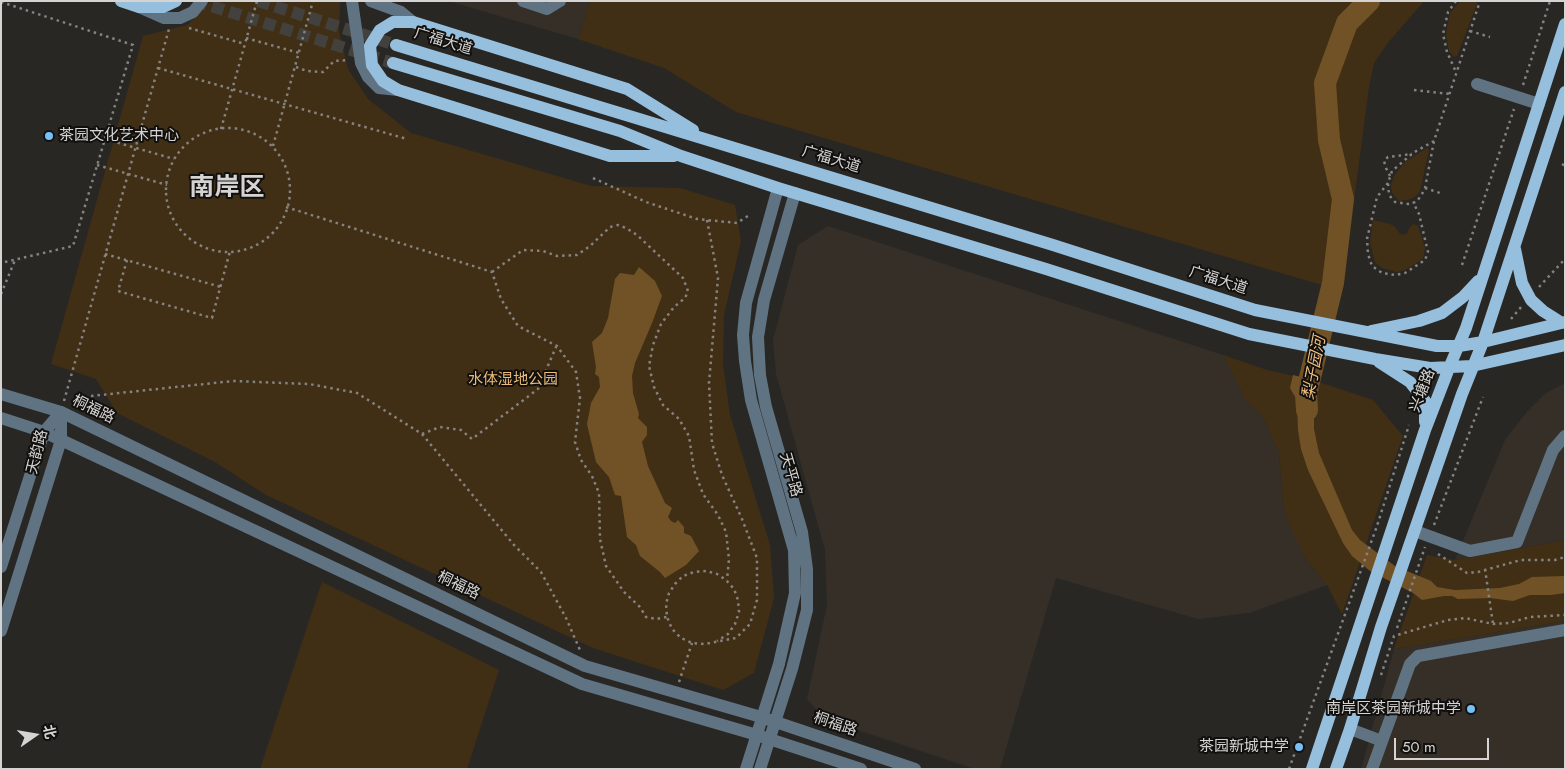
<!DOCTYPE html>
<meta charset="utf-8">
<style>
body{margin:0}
#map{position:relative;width:1566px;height:770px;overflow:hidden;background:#292724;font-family:Jost,"Noto Sans SC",sans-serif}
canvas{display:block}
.frame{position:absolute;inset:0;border:2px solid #d6d4d2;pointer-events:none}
.north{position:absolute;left:10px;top:710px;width:50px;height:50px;-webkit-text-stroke:4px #11100e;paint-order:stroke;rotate:77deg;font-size:14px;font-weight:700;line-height:20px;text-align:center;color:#d6d4d2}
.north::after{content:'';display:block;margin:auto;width:18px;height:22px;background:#d6d4d2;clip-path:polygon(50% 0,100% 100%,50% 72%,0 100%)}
.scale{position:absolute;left:1394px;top:738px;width:95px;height:22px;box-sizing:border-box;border:2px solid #d6d4d2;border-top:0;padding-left:6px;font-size:15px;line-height:18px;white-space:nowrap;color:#d6d4d2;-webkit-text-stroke:4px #11100e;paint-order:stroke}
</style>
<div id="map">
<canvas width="1566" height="770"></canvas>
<div class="frame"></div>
<div class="north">北</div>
<div class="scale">50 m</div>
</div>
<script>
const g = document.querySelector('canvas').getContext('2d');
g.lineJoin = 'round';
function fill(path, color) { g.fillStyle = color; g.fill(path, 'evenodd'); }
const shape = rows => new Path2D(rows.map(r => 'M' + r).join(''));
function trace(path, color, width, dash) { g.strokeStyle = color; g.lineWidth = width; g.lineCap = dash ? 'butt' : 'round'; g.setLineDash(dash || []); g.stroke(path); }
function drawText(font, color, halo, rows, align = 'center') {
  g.font = font + ' Jost,"Noto Sans SC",sans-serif'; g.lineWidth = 4; g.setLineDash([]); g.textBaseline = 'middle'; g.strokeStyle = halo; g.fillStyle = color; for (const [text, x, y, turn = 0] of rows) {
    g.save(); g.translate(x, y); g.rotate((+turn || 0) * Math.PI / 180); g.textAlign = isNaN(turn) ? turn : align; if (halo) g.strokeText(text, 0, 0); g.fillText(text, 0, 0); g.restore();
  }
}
const built = shape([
 [448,1,590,1,578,39],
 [828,226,1223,355,1246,401,1262,416,1279,452,1283,504,1306,559,1327,585,1249,613,1198,619,1056,578,1000,769,975,769,824,719,807,699,827,605,825,550,776,374,773,340,798,245],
 [1565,383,1565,540,1455,560,1505,440,1526,413,1546,393],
 [1565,621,1565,769,1361,769,1394,649]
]);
const green = shape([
 [211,1,340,1,339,31,348,69,368,99,411,133,591,186,680,188,735,205,741,241,724,315,723,364,730,415,770,545,774,598,754,673,723,690,593,648,266,495,215,462,117,413,96,379,51,364,143,36,187,25],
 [590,1,1424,1,1387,44,1374,63,1369,87,1342,291,736,112,664,68,578,39],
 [1460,1,1478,1,1457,56,1454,57,1449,51,1446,34,1450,13],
 [1427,148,1429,150,1420,191,1416,196,1411,199,1399,201,1392,193,1391,185,1394,176,1405,162],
 [1373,220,1390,224,1395,227,1399,233,1403,235,1407,233,1410,227,1413,224,1418,226,1425,248,1423,258,1418,262,1405,270,1397,272,1382,268,1375,262,1370,243],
 [1223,355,1267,370,1316,381,1373,400,1403,436,1342,614,1327,585,1306,559,1290,526,1283,504,1279,452,1262,416,1246,401],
 [1565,540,1565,621,1394,649,1427,555,1455,560],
 [322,582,499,670,467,769,260,769]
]);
const water = shape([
 [639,267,655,281,662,296,652,323,635,363,632,376,633,393,639,414,638,418,647,427,647,435,642,442,648,466,665,503,672,508,668,517,671,521,675,523,678,520,684,527,684,533,691,536,699,551,686,565,665,578,660,572,640,556,636,545,627,537,621,496,615,495,609,477,596,462,587,424,591,403,600,387,599,377,595,374,596,367,592,342,602,333,608,318,615,279,620,273,634,275],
 [1293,375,1316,381,1314,386,1315,389,1312,395,1314,403,1314,429,1319,453,1352,530,1360,540,1395,566,1431,581,1437,587,1455,590,1500,588,1519,584,1532,577,1565,576,1565,593,1551,595,1530,595,1513,601,1490,598,1458,599,1452,596,1444,596,1422,600,1413,593,1370,571,1352,556,1343,543,1308,470,1301,449,1298,430,1297,400,1290,388]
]);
const river = shape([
 [1307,410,1306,394,1333,283,1343,199,1329,140,1325,83,1347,23,1369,1]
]);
const majorTunnel = shape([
 [195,1,393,63],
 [258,1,396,45]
]);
const path = shape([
 [1456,1,1448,12,1443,34,1447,52,1456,72],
 [1,2,133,45,73,246,1,263],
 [189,28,245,44],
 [1470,31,1490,37],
 [246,38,299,53],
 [296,67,307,71,323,72,334,61,348,60],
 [158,68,407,139],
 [1523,85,1550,1],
 [1414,90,1450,94],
 '166 190a62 62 0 1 1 124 0a62 62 0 1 1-124 0Z',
 [221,129,257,1],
 [105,139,174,159],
 [1434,141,1413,153,1392,171,1388,183,1389,195,1395,202,1408,204,1416,202,1421,196,1425,188,1434,141,1480,1],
 [273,146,313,1],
 [1562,164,1565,166],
 [97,165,167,185],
 [1390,176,1386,168,1384,161,1388,157,1412,154],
 [593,178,646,202,697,219,737,223,751,214],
 [1388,183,1377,197,1367,239,1368,254,1372,266,1382,273,1395,275,1405,273,1425,260,1428,252,1419,214,1413,202],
 [1425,188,1440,193],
 [286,207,492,272,501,299,518,326,557,346,576,372,580,398,575,442,581,460,592,476,599,493,600,539,606,566,624,592,640,607,646,617,656,619,667,617],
 [707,220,718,278,709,383,712,443,722,475,742,519,757,558,757,600,750,624,736,638,705,644,692,643,681,638,672,629,667,617,666,604,669,593,675,584,683,576,694,572,706,571,717,574,726,580,734,589,738,600,739,612,735,624,728,634,717,641],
 [105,254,221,287],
 [127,260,118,291,212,318,230,251],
 [1462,265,1514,109],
 [492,272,523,250,543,251,557,256,577,255,590,246,610,227,618,225,626,228,637,235,683,278,688,291,685,298,674,307,661,324,653,345,649,366,654,387,663,405,679,419,689,436,694,470,703,494,718,515,726,532,729,559,727,580],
 [1539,287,1565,259],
 [1,294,15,260],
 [1511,319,1522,306],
 [91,396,233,381,309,384,357,393,422,434,514,545,541,572,566,618,580,650],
 [64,401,169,29],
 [422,434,440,427,461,430,472,439,538,389,556,347],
 [1434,525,1483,397],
 [1438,554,1467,573,1478,572,1521,560,1555,560,1565,557],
 [1485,569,1493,624],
 [1397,628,1425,547],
 [1381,675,1394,636,1448,620,1465,618,1493,624,1509,623,1530,617,1565,615],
 [679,682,692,643],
 [1289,769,1377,526,1409,425]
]);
const minor = shape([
 [352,1,361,63,368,77,379,88,398,90],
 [371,1,401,12,413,22],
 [523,1,547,9,560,1],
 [139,7,164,18,180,18,193,12,202,1],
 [1477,84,1539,104],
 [1,394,61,412,585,666,761,717,915,769],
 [1,418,44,432,582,684,757,735,861,769],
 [1415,531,1470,551,1517,542,1553,450,1565,436],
 [1,567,44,432,61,412],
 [1,631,61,440,61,412],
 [1350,729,1382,741],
 [746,769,779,664,795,593,794,550,751,400,745,361,743,335,746,303,778,188],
 [760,769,792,669,807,610,807,569,802,532,766,407,760,375,758,337,764,300,795,193],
 [1372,769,1410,664,1418,656,1565,630]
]);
const major = shape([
 [121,1,139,7,163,7,176,1],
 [396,45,1053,245,1255,310,1437,346,1459,346,1483,342,1565,322],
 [393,63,620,131,681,156,778,188,1046,269,1249,334,1375,359,1430,368,1472,366,1565,345],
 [674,156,610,156,398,90,383,81,372,65,370,46,380,30,393,22,413,22,627,89,693,130],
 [1515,249,1522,283,1531,300,1543,311,1562,323],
 [1371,331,1419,321,1442,313,1463,297,1478,281],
 [1379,362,1410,382,1425,401,1425,422],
 [1312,769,1425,430,1449,368,1466,328,1565,24],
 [1336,769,1350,729,1381,627,1462,394,1483,342,1565,92]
]);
const markers = [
 [49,136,5,"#75c0f6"],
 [1471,709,5,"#75c0f6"],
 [1299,747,5,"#75c0f6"]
];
const streetNames = [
 ["广福大道",443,42,17],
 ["广福大道",831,160,17],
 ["广福大道",1218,281,18],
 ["兴塘路",1423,391,-69],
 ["桐福路",93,410,26],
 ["天韵路",38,452,-76],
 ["天平路",790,475,74],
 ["桐福路",458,586,26],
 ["桐福路",835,725,19]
];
const poiNames = [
 ["茶园文化艺术中心",59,136,"left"],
 ["南岸区茶园新城中学",1461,709],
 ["茶园新城中学",1289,747]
];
const parkNames = [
 ["水体湿地公园",513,380]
];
const waterNames = [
 ["梨子园河",1315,368,-79]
];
const townNames = [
 ["南岸区",227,189]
];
fill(built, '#352f27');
fill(green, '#412f15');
fill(water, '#715227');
trace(river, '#715227', 22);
trace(majorTunnel, '#43413e', 12, [12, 6]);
trace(path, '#858381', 2.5, [2.5, 4]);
trace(minor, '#5f7382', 12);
trace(major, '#96bfde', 12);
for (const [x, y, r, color] of markers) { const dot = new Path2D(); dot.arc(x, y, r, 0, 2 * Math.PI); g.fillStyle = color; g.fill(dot); trace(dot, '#11100e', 2); }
drawText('15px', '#d6d4d2', '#11100e', streetNames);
drawText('15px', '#d6d4d2', '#11100e', poiNames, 'right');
drawText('15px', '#ecbb77', '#11100e', parkNames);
drawText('italic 16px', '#f1bf7c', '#11100e', waterNames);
drawText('bold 25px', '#d6d4d2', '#11100e', townNames);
</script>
